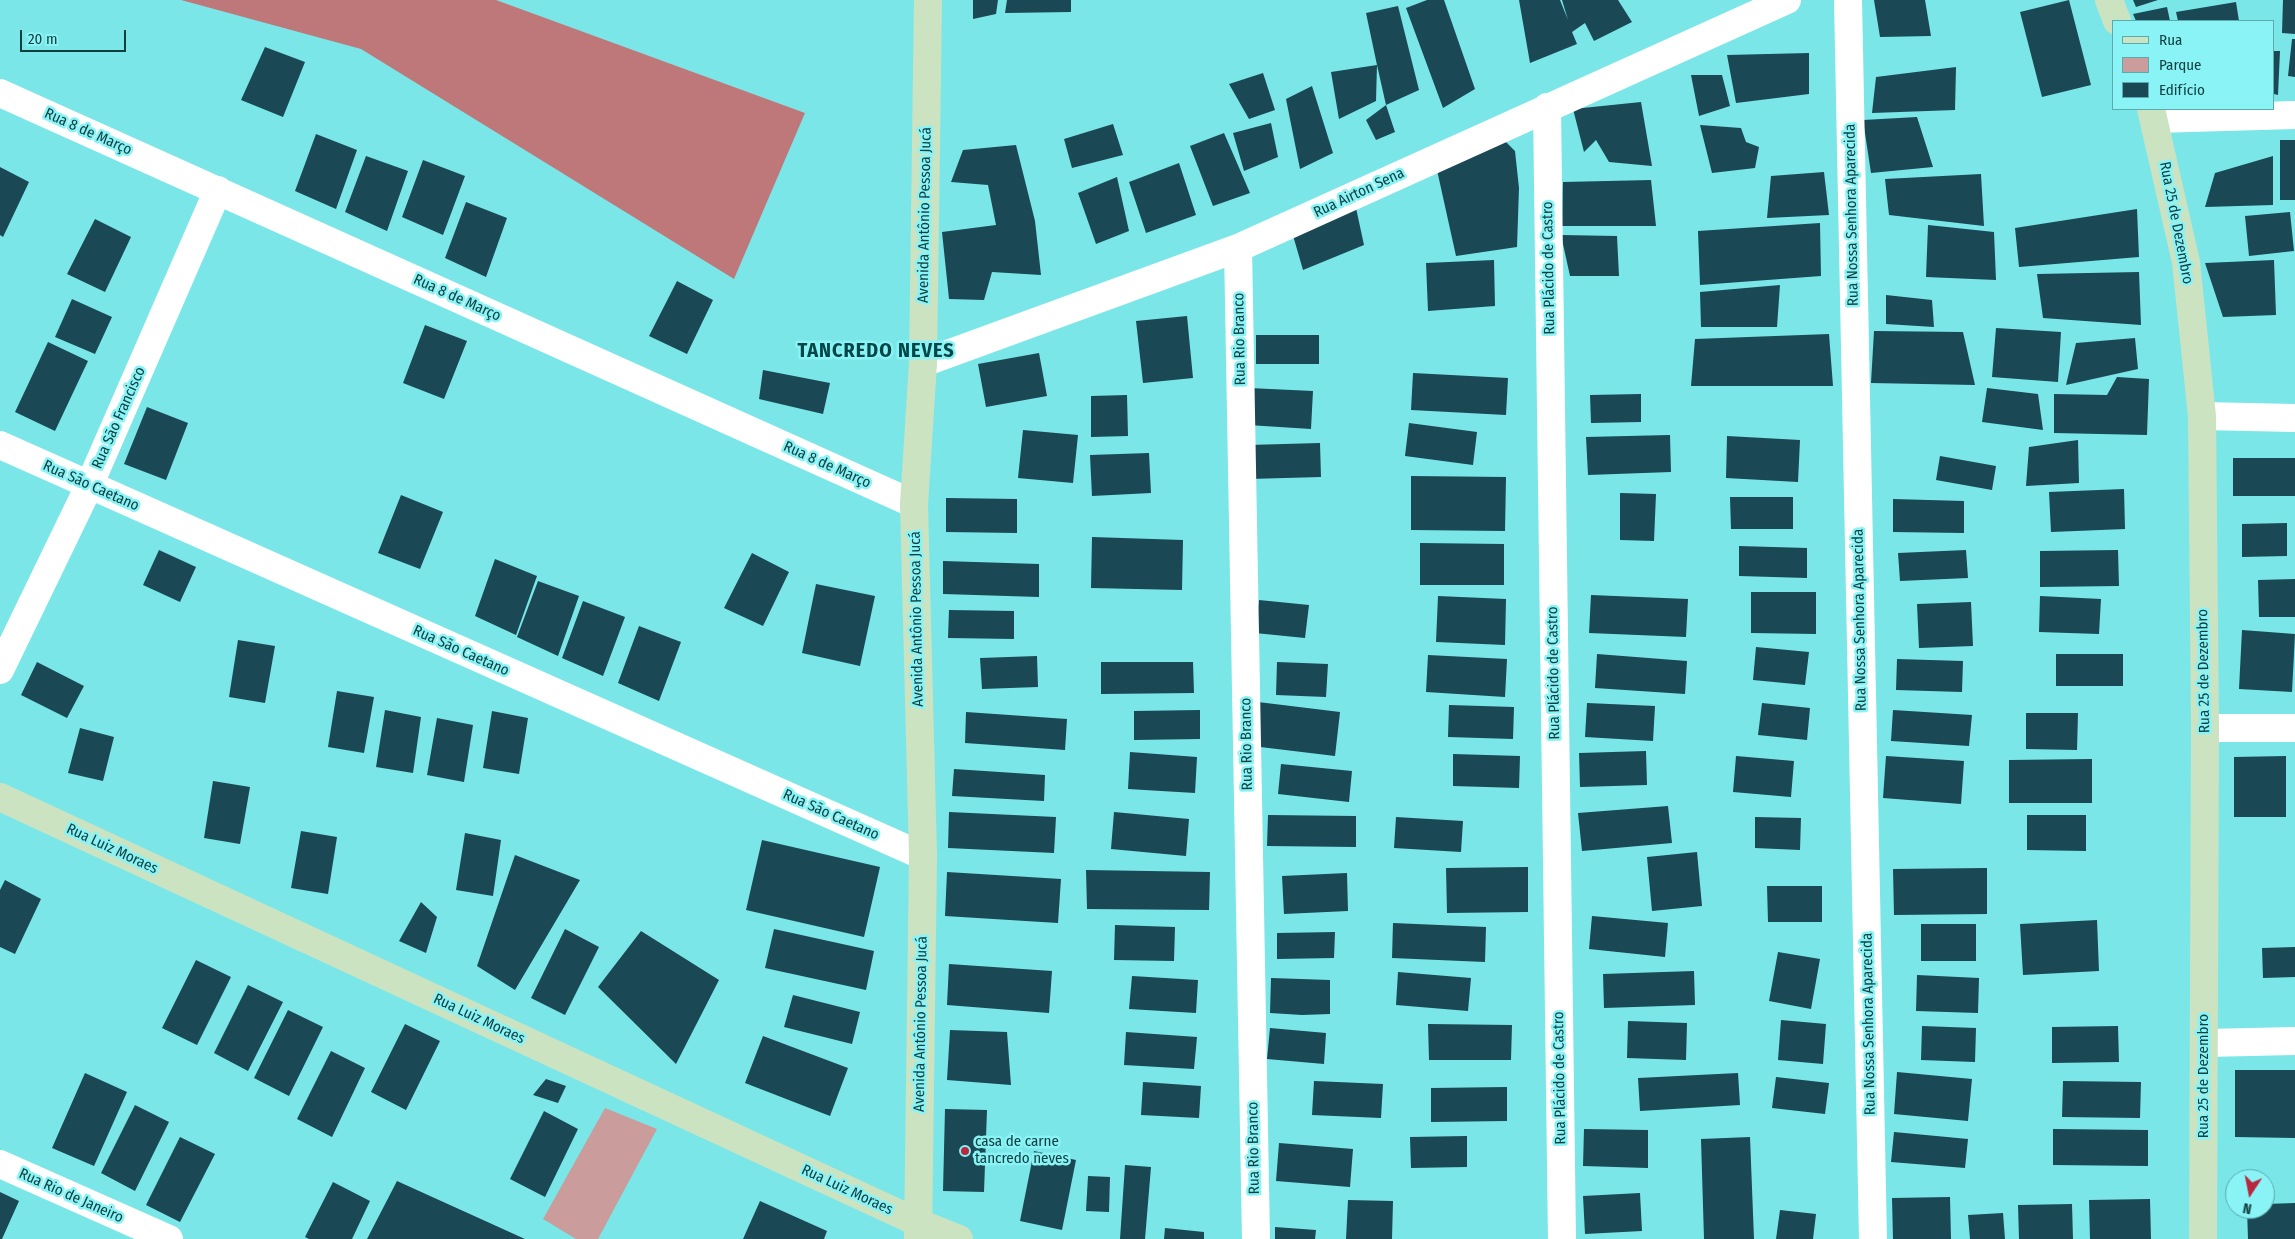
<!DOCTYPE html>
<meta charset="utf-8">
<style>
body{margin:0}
#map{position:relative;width:2295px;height:1239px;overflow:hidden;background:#7be6e8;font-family:"Fira Sans Condensed",sans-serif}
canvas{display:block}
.legend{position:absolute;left:2112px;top:20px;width:162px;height:90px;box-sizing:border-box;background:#89f3f6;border:1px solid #59abae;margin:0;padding:6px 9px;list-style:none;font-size:15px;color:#114041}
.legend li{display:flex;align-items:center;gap:10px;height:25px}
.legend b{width:25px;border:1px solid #59abae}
.north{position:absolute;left:2225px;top:1169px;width:50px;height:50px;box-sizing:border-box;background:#89f3f6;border:1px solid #59abae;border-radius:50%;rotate:191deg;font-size:14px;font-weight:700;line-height:20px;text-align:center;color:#114041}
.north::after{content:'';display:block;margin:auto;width:18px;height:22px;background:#ba2840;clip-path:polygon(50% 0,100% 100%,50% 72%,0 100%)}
.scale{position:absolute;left:20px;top:30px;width:106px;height:22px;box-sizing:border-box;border:2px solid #114041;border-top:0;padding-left:6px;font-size:15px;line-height:18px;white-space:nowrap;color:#114041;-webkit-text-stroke:4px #89f3f6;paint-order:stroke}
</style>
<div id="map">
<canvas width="2295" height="1239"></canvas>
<ul class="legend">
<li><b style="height:6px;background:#cce3c2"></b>Rua</li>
<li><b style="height:14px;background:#ca9c9c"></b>Parque</li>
<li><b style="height:14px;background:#1a4854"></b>Edifício</li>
</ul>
<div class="north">N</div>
<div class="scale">20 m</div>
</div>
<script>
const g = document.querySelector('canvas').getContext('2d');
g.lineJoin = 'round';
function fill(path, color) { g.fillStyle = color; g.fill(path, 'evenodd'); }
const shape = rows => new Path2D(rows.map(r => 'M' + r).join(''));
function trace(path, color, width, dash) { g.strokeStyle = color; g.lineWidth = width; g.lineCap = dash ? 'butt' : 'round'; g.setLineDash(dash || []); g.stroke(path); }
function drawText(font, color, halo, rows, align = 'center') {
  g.font = font + ' "Fira Sans Condensed",sans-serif'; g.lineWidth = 5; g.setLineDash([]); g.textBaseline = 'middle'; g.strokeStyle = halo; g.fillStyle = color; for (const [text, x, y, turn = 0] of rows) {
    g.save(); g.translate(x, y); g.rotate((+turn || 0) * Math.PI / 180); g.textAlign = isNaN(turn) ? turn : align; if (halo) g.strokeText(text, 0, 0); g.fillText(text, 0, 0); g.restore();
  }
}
const green = shape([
 [605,1108,657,1129,598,1239,576,1239,543,1219]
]);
const forest = shape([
 [181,0,496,0,805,113,734,279,361,49]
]);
const building = shape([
 [973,0,998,0,996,14,973,19],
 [1007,0,1071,0,1071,12,1005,13],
 [1427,0,1444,0,1475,89,1443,108,1406,8],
 [1519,0,1560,0,1568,20,1562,0,1618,0,1632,22,1594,41,1585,23,1572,32,1577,44,1530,63],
 [1874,0,1925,0,1931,36,1880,37],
 [2069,0,2091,85,2042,97,2020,12],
 [2133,0,2158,0,2136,7],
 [2283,0,2295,0,2295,34,2282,33],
 [2236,2,2239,21,2178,21,2176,12],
 [1398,6,1419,90,1386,105,1395,132,1376,140,1366,120,1386,105,1377,65,1376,101,1339,119,1331,72,1377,65,1366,13],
 [2167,7,2170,21,2136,21,2133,14],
 [2292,39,2295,39,2295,77,2288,76],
 [265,47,305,62,283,117,241,100],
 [2274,51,2280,51,2278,95,2274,94],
 [1809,53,1809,94,1736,103,1727,55],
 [1956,67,1955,110,1872,113,1876,77],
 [1263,73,1275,110,1249,119,1229,84],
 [1691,75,1722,75,1730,106,1699,116],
 [1312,86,1333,153,1300,169,1286,99],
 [1641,102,1652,166,1609,162,1596,140,1584,152,1573,109],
 [1917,117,1933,167,1871,173,1863,120],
 [1271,123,1278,157,1244,171,1233,133],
 [1113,124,1123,155,1072,168,1064,139],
 [1700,125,1741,128,1746,142,1759,147,1755,168,1712,173],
 [1224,133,1250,193,1213,206,1190,146],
 [316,134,357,150,336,209,295,191],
 [1500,136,1515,151,1519,188,1517,247,1456,256,1435,161],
 [2280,140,2295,140,2295,200,2280,200],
 [1016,145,1035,221,1041,275,992,272,984,300,949,299,942,232,996,225,988,185,951,182,963,150],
 [366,156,408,171,387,231,345,212],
 [2273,156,2273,205,2205,207,2215,173],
 [423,160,465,176,443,235,402,217],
 [1179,163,1196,215,1146,233,1129,182],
 [0,167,29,182,3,237,0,235],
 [1824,172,1829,215,1767,218,1771,176],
 [1981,174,1984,226,1889,215,1885,179],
 [1117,177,1129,231,1096,244,1078,193],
 [1651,180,1656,226,1562,226,1563,182],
 [466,202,507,218,486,277,445,258],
 [1356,208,1364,245,1303,270,1292,232],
 [2137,209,2139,257,2019,267,2015,228],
 [2290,212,2294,251,2249,256,2245,216],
 [95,219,131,237,105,292,67,274],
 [1820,223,1821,276,1700,285,1698,231],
 [1928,225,1994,232,1996,280,1926,277],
 [1561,235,1617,236,1619,276,1570,276],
 [1494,260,1495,306,1428,311,1426,263],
 [2274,260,2276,315,2223,317,2205,263],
 [2139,272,2141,325,2043,318,2037,274],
 [677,281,713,300,687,354,649,336],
 [1780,285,1777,327,1701,327,1700,292],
 [1886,295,1932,300,1934,327,1886,324],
 [72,299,112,317,95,354,55,337],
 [1187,316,1193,378,1143,383,1136,321],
 [425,325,467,341,444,399,403,383],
 [1996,328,2061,332,2058,382,1992,377],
 [1874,331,1963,332,1975,385,1871,383],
 [1829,334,1833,386,1691,386,1695,339],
 [1256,335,1319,335,1319,364,1256,364],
 [2135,338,2138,369,2066,385,2076,343],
 [48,342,88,361,55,431,15,412],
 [1039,353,1047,396,986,407,978,364],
 [763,370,830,383,823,414,759,399],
 [1413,373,1508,378,1506,415,1411,410],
 [2117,377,2149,379,2147,435,2054,433,2054,394,2107,395],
 [1249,388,1313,391,1311,429,1248,425],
 [1987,388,2038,394,2043,430,1982,422],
 [1641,394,1641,422,1591,423,1590,395],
 [1127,395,1128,436,1091,437,1091,396],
 [147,407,188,423,166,480,124,464],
 [1409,423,1477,432,1473,465,1405,456],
 [1023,430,1078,435,1073,483,1018,478],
 [1670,435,1671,472,1588,475,1586,437],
 [1727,436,1800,440,1798,482,1726,478],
 [2078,440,2079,483,2026,486,2029,447],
 [1320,443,1321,477,1249,479,1248,445],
 [1149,453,1151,493,1092,496,1090,455],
 [1940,456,1996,466,1992,490,1936,480],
 [2233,458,2295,458,2295,496,2233,496],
 [1411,476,1506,477,1505,531,1411,530],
 [2124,489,2125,529,2051,532,2049,492],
 [1620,493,1656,494,1654,541,1620,540],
 [401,495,443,512,420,569,378,553],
 [1730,497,1793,497,1793,529,1731,529],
 [946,498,1017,499,1017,533,946,532],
 [1893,499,1964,501,1964,533,1893,532],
 [2287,523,2287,556,2242,557,2242,524],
 [1092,537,1183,540,1182,590,1091,588],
 [1420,543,1504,544,1504,585,1420,585],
 [1739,546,1807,548,1807,578,1739,576],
 [159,550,196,567,180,602,143,585],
 [1966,550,1968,578,1900,581,1898,553],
 [2118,550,2119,586,2040,587,2040,551],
 [752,553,789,572,763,626,724,608],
 [495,559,537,576,516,635,475,616],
 [943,561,1039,564,1039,597,943,594],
 [2295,579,2295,617,2259,617,2258,580],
 [538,581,579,596,558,656,517,637],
 [816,584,875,596,860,666,802,653],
 [1751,592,1816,592,1816,634,1751,633],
 [1591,595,1688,599,1686,637,1589,633],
 [1438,596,1506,599,1505,645,1436,642],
 [2040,596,2101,599,2099,634,2039,632],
 [1259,600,1309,605,1305,638,1255,633],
 [583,601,625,617,603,676,562,658],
 [1971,602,1973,646,1919,648,1917,604],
 [949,610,1014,611,1014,639,948,638],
 [639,626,681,642,659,701,618,683],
 [2242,630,2295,634,2292,692,2239,689],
 [238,640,275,646,265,703,229,697],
 [1756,647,1809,652,1805,685,1753,680],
 [1597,654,1687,661,1685,694,1595,688],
 [2056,654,2123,654,2123,686,2056,686],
 [1428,655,1507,659,1505,697,1426,692],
 [1037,656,1038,687,982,689,980,658],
 [1897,659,1963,661,1962,692,1896,690],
 [37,662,84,686,67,718,21,695],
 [1101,662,1193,662,1194,693,1101,694],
 [1277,662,1328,664,1326,697,1276,695],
 [337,691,374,697,364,753,328,747],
 [1258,702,1340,712,1335,756,1252,746],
 [1587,703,1655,706,1653,741,1585,737],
 [1762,703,1810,708,1807,740,1758,735],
 [1449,705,1514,707,1513,739,1448,737],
 [385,710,421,717,413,773,376,767],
 [1200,710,1200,739,1134,740,1134,711],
 [1893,710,1972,715,1969,746,1891,741],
 [492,711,528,718,519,774,483,768],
 [966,712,1067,719,1065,750,965,743],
 [2026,713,2078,713,2077,750,2026,749],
 [437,718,473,725,464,782,427,775],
 [80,728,114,737,103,781,68,773],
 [1646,751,1647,785,1580,787,1579,753],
 [1130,752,1197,757,1195,793,1128,789],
 [1453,754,1520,756,1519,788,1453,786],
 [1736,756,1794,761,1791,797,1733,792],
 [1886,756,1964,761,1961,804,1883,798],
 [2286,756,2286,817,2234,817,2234,757],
 [2092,759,2092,803,2009,803,2009,760],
 [1281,764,1352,771,1349,802,1278,794],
 [954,769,1045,775,1044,801,952,796],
 [213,781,250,787,240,844,204,838],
 [1668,806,1672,843,1582,851,1578,813],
 [949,812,1056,817,1054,853,948,848],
 [1114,812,1189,819,1186,856,1111,849],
 [1268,815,1356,816,1356,847,1267,846],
 [2027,815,2086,815,2086,851,2027,850],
 [1396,817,1463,821,1461,852,1394,848],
 [1755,817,1801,818,1800,850,1755,848],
 [301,831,337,837,328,894,291,888],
 [465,833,501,840,493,896,456,890],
 [762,840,880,867,864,937,746,910],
 [1697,852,1702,906,1652,911,1647,857],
 [515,855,580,880,515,990,477,966],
 [1528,867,1528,912,1447,913,1446,868],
 [1987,868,1987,914,1894,915,1893,869],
 [1086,870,1210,872,1209,910,1087,909],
 [947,872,1061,879,1058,923,945,916],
 [1347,873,1348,911,1284,914,1282,876],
 [5,880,41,899,15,954,0,947,0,890],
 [1767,886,1822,886,1822,922,1768,922],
 [421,902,437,917,426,953,399,941],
 [1592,916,1668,923,1665,957,1589,949],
 [2097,920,2099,971,2023,975,2020,924],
 [1393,923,1486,927,1485,962,1392,958],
 [1921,924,1976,924,1976,961,1921,961],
 [1115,925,1175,927,1174,961,1114,960],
 [565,929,599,947,565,1015,531,998],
 [774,929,874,951,866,990,765,968],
 [641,931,719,980,676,1064,598,987],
 [1335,932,1334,958,1277,959,1277,933],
 [2295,947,2295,977,2263,978,2262,948],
 [1778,952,1820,959,1811,1009,1769,1001],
 [196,960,231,977,197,1045,162,1028],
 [949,964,1052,971,1049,1013,947,1005],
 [1694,971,1695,1005,1604,1008,1603,974],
 [1398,972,1471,978,1468,1011,1396,1005],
 [1917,975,1979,978,1978,1013,1916,1011],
 [1132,976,1198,980,1196,1013,1129,1009],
 [1271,978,1330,980,1330,1014,1302,1015,1270,1013],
 [248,985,283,1002,248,1071,214,1053],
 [793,995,860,1012,852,1044,784,1027],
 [288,1010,323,1027,289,1096,254,1078],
 [1781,1020,1826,1024,1823,1064,1778,1060],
 [1628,1021,1687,1023,1686,1060,1627,1058],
 [405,1024,440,1041,406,1110,371,1092],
 [1428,1024,1512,1025,1511,1060,1429,1060],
 [1922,1026,1976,1028,1975,1062,1921,1060],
 [2118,1026,2119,1062,2052,1063,2052,1027],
 [1270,1028,1326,1033,1324,1064,1267,1059],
 [950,1030,1007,1032,1011,1085,947,1080],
 [1126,1032,1197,1037,1194,1069,1124,1065],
 [763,1036,848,1068,830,1116,745,1083],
 [331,1051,365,1068,332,1137,297,1119],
 [2235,1070,2295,1070,2295,1138,2235,1137],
 [1897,1072,1972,1079,1968,1121,1894,1114],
 [85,1073,127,1092,94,1166,52,1148],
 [1738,1073,1740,1105,1640,1111,1638,1078],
 [1776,1077,1829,1083,1825,1114,1772,1108],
 [546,1079,566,1086,558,1103,533,1095],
 [1314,1081,1383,1084,1381,1118,1312,1115],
 [2063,1081,2141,1082,2140,1118,2062,1117],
 [1143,1082,1201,1086,1199,1118,1141,1115],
 [1507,1087,1507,1121,1431,1122,1431,1088],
 [135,1105,169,1122,135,1191,101,1173],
 [945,1109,987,1110,984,1192,943,1191],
 [544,1111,578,1129,545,1197,510,1179],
 [1584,1129,1648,1130,1648,1168,1583,1166],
 [2053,1129,2148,1130,2148,1166,2053,1165],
 [1894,1132,1968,1139,1965,1168,1891,1162],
 [1467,1136,1467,1167,1411,1168,1410,1137],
 [180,1137,215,1154,180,1222,146,1205],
 [1750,1137,1754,1239,1704,1239,1701,1139],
 [1279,1143,1353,1149,1350,1187,1276,1181],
 [1034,1151,1076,1160,1062,1230,1020,1221],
 [1125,1165,1151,1167,1145,1239,1120,1239],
 [1088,1176,1110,1177,1109,1212,1086,1211],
 [397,1181,525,1239,367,1239],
 [333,1182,370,1201,352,1239,309,1239,305,1237],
 [0,1192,19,1201,2,1239,0,1239],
 [1640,1193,1642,1231,1585,1234,1583,1196],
 [1950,1197,1951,1239,1893,1239,1892,1198],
 [2150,1199,2151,1239,2090,1239,2089,1200],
 [1348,1200,1393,1201,1392,1239,1346,1239],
 [760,1201,827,1231,824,1239,743,1239],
 [2295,1203,2295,1239,2248,1239,2247,1209,2265,1209,2265,1204],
 [2072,1204,2073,1239,2019,1239,2018,1205],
 [1780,1210,1816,1214,1813,1239,1776,1239],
 [2003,1213,2005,1239,1970,1239,1968,1215],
 [1275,1227,1316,1230,1315,1239,1275,1239],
 [1165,1228,1204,1232,1204,1239,1164,1239]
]);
const street = shape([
 [1848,0,1873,1239],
 [0,93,914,504],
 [1547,107,1562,1239],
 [2155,119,2295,115],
 [1238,248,1256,1239],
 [923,363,1238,248,1787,0],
 [2202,416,2295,418],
 [0,445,923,856],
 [0,670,89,486,218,190],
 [2205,728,2295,728],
 [2205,1043,2295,1041],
 [0,1164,169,1239]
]);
const secondary = shape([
 [2109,0,2117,21],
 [2151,109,2186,262,2202,416,2205,728,2203,1239],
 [0,797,919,1223,959,1239],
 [918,1239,923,856,914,504,923,363,928,0]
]);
const markers = [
 [965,1151,5,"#ba2840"]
];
const streetNames = [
 ["Rua 8 de Março",88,132,24],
 ["Rua Airton Sena",1359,193,-25],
 ["Avenida Antônio Pessoa Jucá",925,215,-89],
 ["Rua Nossa Senhora Aparecida",1852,215,-91],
 ["Rua 25 de Dezembro",2176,223,79],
 ["Rua Plácido de Castro",1549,268,-91],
 ["Rua 8 de Março",457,298,24],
 ["Rua Rio Branco",1240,339,-91],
 ["Rua São Francisco",119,418,-66],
 ["Rua 8 de Março",827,465,24],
 ["Rua São Caetano",91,486,24],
 ["Avenida Antônio Pessoa Jucá",917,619,-91],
 ["Rua Nossa Senhora Aparecida",1860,620,-91],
 ["Rua São Caetano",461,651,24],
 ["Rua 25 de Dezembro",2204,671,-91],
 ["Rua Plácido de Castro",1554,673,-91],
 ["Rua Rio Branco",1247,744,-91],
 ["Rua São Caetano",831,815,24],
 ["Rua Luiz Moraes",112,849,25],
 ["Rua Luiz Moraes",479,1019,25],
 ["Avenida Antônio Pessoa Jucá",921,1024,-89],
 ["Rua Nossa Senhora Aparecida",1869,1024,-91],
 ["Rua 25 de Dezembro",2204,1076,-90],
 ["Rua Plácido de Castro",1560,1078,-91],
 ["Rua Rio Branco",1254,1148,-91],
 ["Rua Luiz Moraes",847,1190,25],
 ["Rua Rio de Janeiro",71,1196,24]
];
const poiNames = [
 ["casa de carne",975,1142],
 ["tancredo neves",975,1159]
];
const districtNames = [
 ["TANCREDO NEVES",876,351]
];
fill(green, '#ca9c9c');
fill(forest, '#bf787a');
fill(building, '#1a4854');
trace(street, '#fff', 28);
trace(secondary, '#cce3c2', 28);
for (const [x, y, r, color] of markers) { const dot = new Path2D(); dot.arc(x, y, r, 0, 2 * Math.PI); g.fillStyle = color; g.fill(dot); trace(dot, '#89f3f6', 2); }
drawText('15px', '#114041', '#89f3f6', streetNames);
drawText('15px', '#114041', '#89f3f6', poiNames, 'left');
g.letterSpacing = '1px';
drawText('bold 20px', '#034647', '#89f3f6', districtNames);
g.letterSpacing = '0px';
</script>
